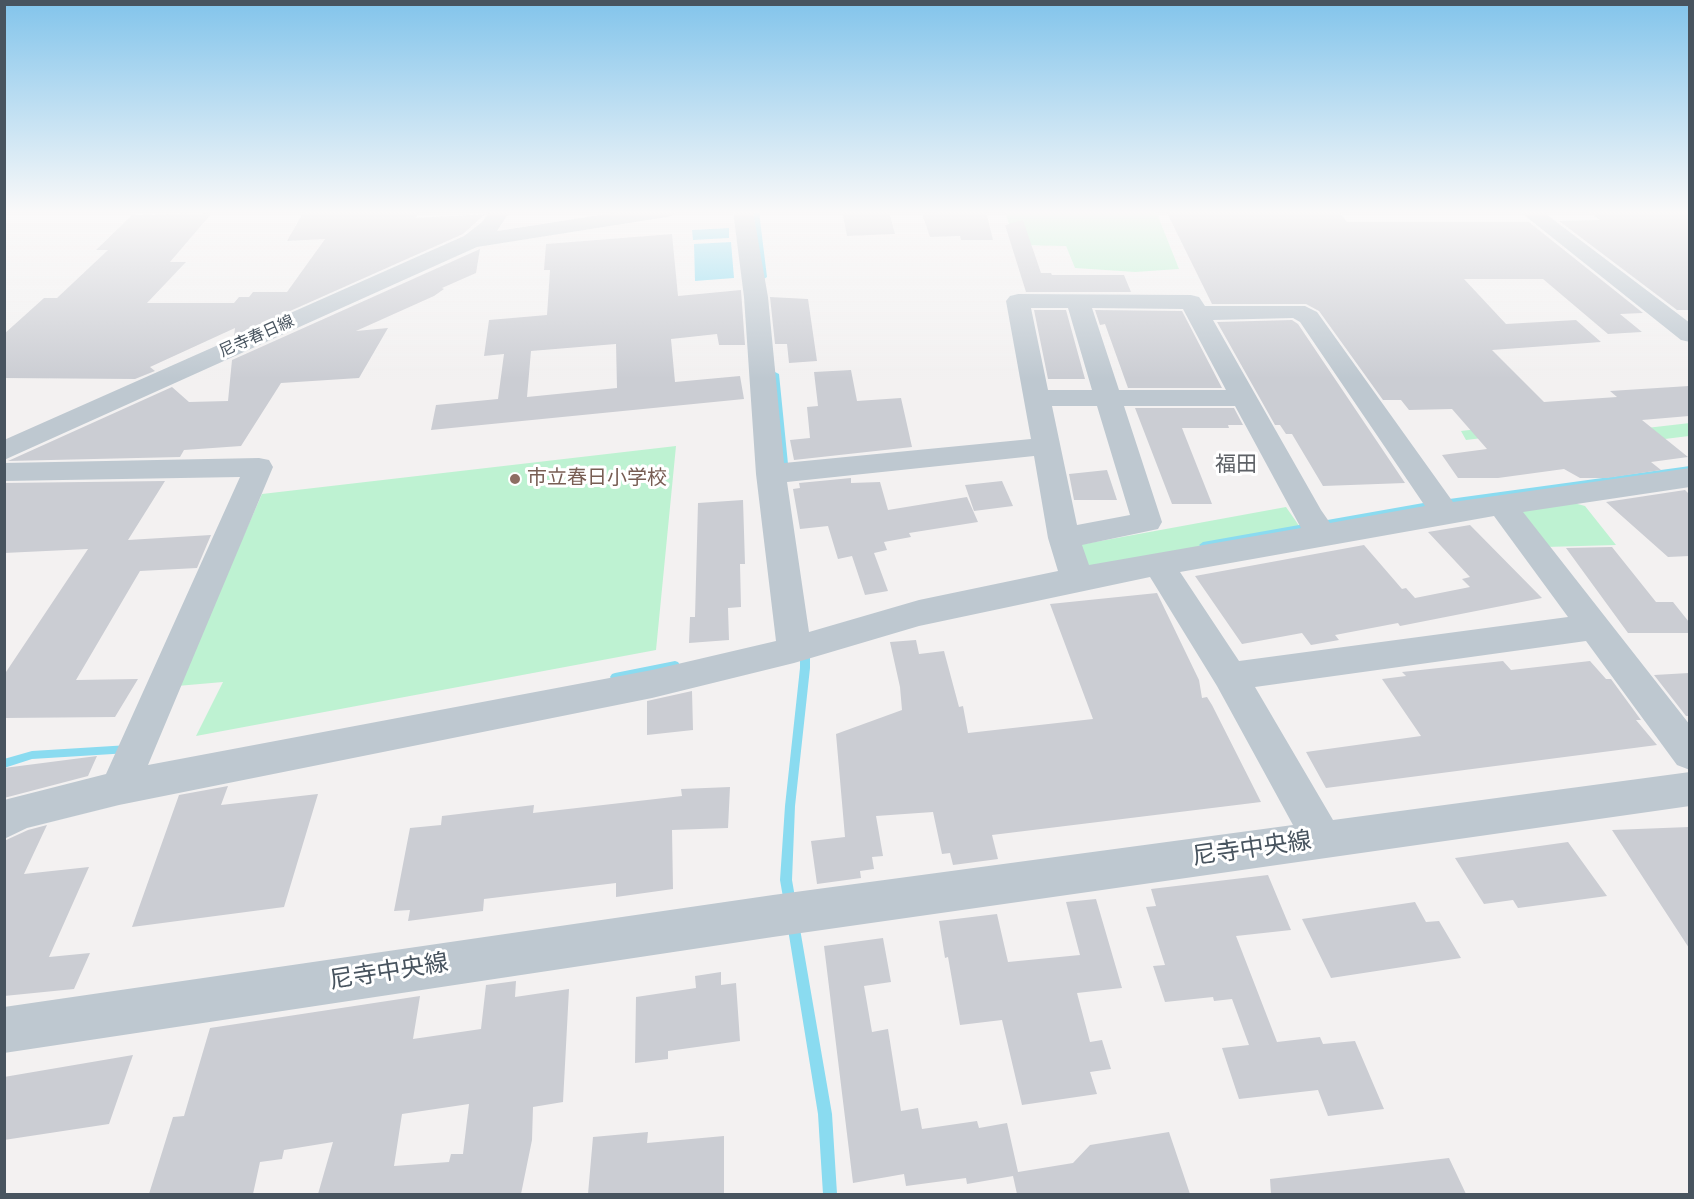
<!DOCTYPE html>
<meta charset="utf-8">
<style>
body{margin:0}
#map{position:relative;width:1694px;height:1199px;overflow:hidden;background:#f3f1f1;font-family:"Roboto Condensed",sans-serif}
canvas{display:block}
.frame{position:absolute;inset:0;border:6px solid #48545f;pointer-events:none}
</style>
<div id="map">
<canvas width="1694" height="1199"></canvas>
<div class="frame"></div>
</div>
<script>
const g = document.querySelector('canvas').getContext('2d');
g.lineJoin = 'round';
function fill(path, color) { g.fillStyle = color; g.fill(path, 'evenodd'); }
const shape = rows => new Path2D(rows.map(r => 'M' + r).join(''));
function trace(path, color, width, dash) { g.strokeStyle = color; g.lineWidth = width; g.lineCap = dash ? 'butt' : 'round'; g.setLineDash(dash || []); g.stroke(path); }
function drawText(font, color, halo, rows, align = 'center') {
  g.font = font + ' "Roboto Condensed","Noto Sans JP",sans-serif'; g.lineWidth = 6; g.setLineDash([]); g.textBaseline = 'middle'; g.strokeStyle = halo; g.fillStyle = color; for (const [text, x, y, turn = 0] of rows) {
    g.save(); g.translate(x, y); g.rotate((+turn || 0) * Math.PI / 180); g.textAlign = isNaN(turn) ? turn : align; if (halo) g.strokeText(text, 0, 0); g.fillText(text, 0, 0); g.restore();
  }
}
const green = shape([
 [1005,211,1156,211,1179,269,1135,272,1075,268,1066,246,1015,245],
 [1572,418,1594,434,1690,423,1689,436,1560,452,1540,431,1466,440,1461,431],
 [676,446,656,650,196,736,223,682,177,686,262,494],
 [1570,502,1585,506,1616,545,1545,547,1521,518,1523,509],
 [1286,507,1302,530,1082,572,1073,546]
]);
const water = shape([
 [729,228,729,238,693,240,692,230],
 [731,242,734,278,695,281,694,244]
]);
const stream = shape([
 [753,211,759,211,767,277,764,279,761,277,753,211],
 [775,372,779,374,789,474,785,477,781,474,771,374,775,372],
 [1690,466,1690,471,1442,506,1438,503,1442,500,1690,466],
 [1429,502,1432,503,1433,505,1432,507,1203,548,1199,545,1203,542,1429,502],
 [805,644,808,645,810,648,810,668,795,806,792,880,796,903,794,907,790,909,786,907,784,903,780,880,785,806,800,668,800,648,802,645,805,644],
 [675,661,678,662,680,665,678,668,675,669,615,681,612,680,610,677,612,674,615,673,675,661],
 [129,745,133,746,134,749,133,752,129,753,32,759,4,768,4,759,32,751,129,745],
 [793,917,797,919,799,923,832,1114,837,1194,823,1194,818,1114,787,923,789,919,793,917]
]);
const building = shape([
 [304,211,419,211,416,218,485,214,463,234,234,336,235,328,150,367,155,371,135,379,4,378,4,334,44,298,57,298,108,250,96,250,132,215,212,213,170,262,186,262,147,303,234,303,239,297,249,297,253,292,287,292,325,239,287,241],
 [842,211,889,211,895,234,847,236],
 [951,211,986,211,993,240,961,240,960,236,930,237,922,214],
 [1166,211,1339,211,1347,222,1529,222,1643,313,1620,314,1642,332,1608,334,1543,279,1464,279,1506,324,1576,320,1601,342,1492,350,1544,402,1617,397,1610,391,1689,386,1689,416,1642,420,1688,457,1651,462,1661,470,1607,478,1580,478,1564,469,1498,478,1458,478,1442,455,1487,449,1452,409,1409,410,1401,400,1383,400,1319,311,1306,304,1212,304],
 [1588,211,1689,211,1689,310,1677,310,1559,221,1600,220],
 [1023,220,1041,273,1051,273,1052,275,1124,275,1131,292,1026,292,1005,225],
 [672,234,678,296,741,290,745,345,719,345,717,334,671,339,675,382,740,376,744,399,431,430,436,405,498,399,504,354,484,356,489,320,547,315,550,270,544,270,546,244],
 [616,344,617,388,527,397,531,351],
 [480,249,476,273,442,288,444,289,434,296,356,331,388,328,359,378,281,383,241,446,184,450,180,457,8,461,172,387,189,402,228,401,232,360],
 [770,297,808,299,817,361,789,363,787,344,775,344],
 [1034,310,1066,310,1085,379,1048,379],
 [1095,310,1182,311,1222,388,1128,388,1105,324,1100,325],
 [1292,320,1298,324,1405,483,1323,486,1292,434,1286,434,1280,425,1275,425,1217,322],
 [851,370,857,401,901,398,912,447,794,460,790,440,810,438,807,407,818,406,814,372],
 [1135,408,1234,408,1243,425,1228,425,1229,428,1182,428,1212,504,1172,504],
 [1107,470,1117,500,1074,500,1069,474],
 [851,478,851,483,880,482,888,510,967,497,978,522,909,533,911,537,884,542,887,550,874,553,888,591,865,595,852,556,838,559,828,526,800,529,793,489,800,488,799,483],
 [165,481,128,540,211,535,197,568,140,571,76,680,138,679,115,717,4,718,4,675,88,549,4,553,4,483],
 [1002,481,1013,506,974,511,965,485],
 [1685,490,1689,494,1689,556,1668,557,1606,502],
 [743,500,745,564,740,564,741,607,728,608,729,640,689,643,690,617,695,617,698,503],
 [1470,525,1542,598,1400,626,1398,623,1335,635,1339,640,1311,645,1302,633,1242,644,1195,576,1364,545,1402,589,1406,588,1415,598,1470,587,1462,579,1470,577,1428,532],
 [1612,547,1656,602,1673,602,1689,622,1689,633,1628,633,1566,548],
 [1157,593,1199,680,1202,698,1207,697,1212,705,1261,802,992,835,998,859,953,865,950,853,942,854,933,812,876,816,883,856,872,857,874,869,860,871,861,878,817,884,811,841,845,837,836,734,902,710,900,687,890,642,916,640,919,654,944,651,959,707,963,706,968,733,1093,719,1050,604],
 [1503,661,1511,670,1590,661,1606,679,1611,679,1641,720,1636,720,1657,745,1326,788,1306,752,1421,736,1382,679,1406,676,1402,672],
 [1689,673,1689,716,1686,716,1654,675],
 [692,691,693,730,647,735,647,701],
 [97,756,88,776,4,798,4,768],
 [228,786,221,805,318,794,284,907,132,927,179,795],
 [730,787,728,828,672,830,673,889,616,897,616,883,484,899,483,911,408,921,410,910,394,911,410,828,441,825,442,816,534,805,533,813,682,796,681,789],
 [47,825,24,874,89,867,49,957,90,953,74,989,4,996,4,841,28,830],
 [1689,827,1689,948,1612,830],
 [1568,842,1607,896,1518,908,1513,900,1484,904,1455,858],
 [1268,875,1291,930,1236,936,1277,1042,1320,1037,1323,1044,1355,1041,1384,1109,1328,1116,1318,1090,1239,1099,1222,1048,1249,1045,1232,999,1214,1001,1213,997,1165,1002,1153,966,1165,965,1146,907,1156,906,1151,889],
 [1096,899,1122,988,1077,993,1090,1042,1102,1040,1111,1069,1090,1072,1097,1094,1022,1105,1002,1020,960,1025,948,957,945,958,939,921,997,914,1008,962,1080,955,1066,902],
 [1415,902,1426,922,1439,921,1461,958,1331,978,1302,919],
 [883,938,891,982,864,986,872,1032,888,1029,901,1111,918,1108,922,1129,977,1121,979,1128,1007,1123,1018,1172,1073,1163,1090,1145,1169,1132,1190,1194,1017,1194,1013,1176,967,1184,966,1178,906,1186,904,1174,853,1183,824,946],
 [721,972,721,985,736,983,740,1041,668,1051,668,1059,635,1063,636,997,696,988,695,976],
 [516,981,515,997,569,989,563,1102,533,1107,532,1140,521,1194,318,1194,333,1142,284,1150,282,1159,260,1162,253,1194,149,1194,173,1117,184,1116,210,1028,420,996,413,1039,481,1029,486,985],
 [469,1104,463,1154,451,1154,449,1162,394,1166,402,1114],
 [133,1055,109,1124,4,1140,4,1077],
 [648,1132,647,1143,724,1136,724,1194,588,1194,593,1137],
 [1449,1158,1466,1194,1271,1194,1270,1179]
]);
const minor = shape([
 [490,211,510,211,497,231,626,211,677,211,674,215,667,217,477,247,4,460,4,440,464,236,482,222,490,211],
 [733,211,753,211,768,297,784,463,1031,439,1006,301,1010,296,1018,294,1191,295,1199,297,1205,306,1305,306,1317,312,1453,502,1690,468,1690,487,1523,512,1690,725,1690,770,1677,765,1586,641,1255,687,1333,820,1690,772,1690,806,773,937,4,1053,4,1007,773,895,1293,825,1217,686,1150,577,919,626,794,663,652,698,119,805,27,828,4,839,4,800,106,774,240,477,4,481,4,463,259,458,269,460,273,467,148,765,652,670,776,641,756,474,744,297,733,211],
 [1031,308,1068,308,1092,390,1048,390,1031,308],
 [1092,308,1183,309,1226,390,1119,390,1092,308],
 [1293,318,1300,322,1425,506,1330,523,1321,510,1213,320,1293,318],
 [1052,406,1097,406,1130,515,1077,525,1052,406],
 [1124,406,1235,406,1301,528,1089,565,1082,545,1158,529,1162,522,1124,406],
 [1034,456,1048,538,1058,571,919,600,809,632,787,482,1034,456],
 [1494,516,1568,617,1239,661,1180,572,1494,516],
 [1519,211,1542,211,1690,323,1690,342,1681,340,1519,211]
]);
const markers = [
 [515,479,6,"#8d6e63"]
];
const farStreetnames = [
 ["尼寺春日線",257,337,-24]
];
const educationNames = [
 ["市立春日小学校",527,479]
];
const neighbourhoodNames = [
 ["福田",1236,466]
];
const nearStreetnames = [
 ["尼寺中央線",1252,850,-8],
 ["尼寺中央線",389,973,-9]
];
fill(green, '#bef2d2');
fill(water, '#8adbf0');
fill(stream, '#8adbf0');
fill(building, '#cbcdd3');
fill(minor, '#bec8d0');
const sky = g.createLinearGradient(0, 0, 0, 379);
sky.addColorStop(0, '#82c4eb');
sky.addColorStop(0.56, '#faf9f9');
sky.addColorStop(1, '#faf9f900');
g.fillStyle = sky;
g.fillRect(0, 0, 1694, 379);
for (const [x, y, r, color] of markers) { const dot = new Path2D(); dot.arc(x, y, r, 0, 2 * Math.PI); g.fillStyle = color; g.fill(dot); trace(dot, '#fff', 2); }
drawText('16px', '#48545f', '#fff', farStreetnames);
drawText('20px', '#785e54', '#fff', educationNames, 'left');
drawText('21px', '#5d6166', '#fff', neighbourhoodNames);
drawText('24px', '#48545f', '#fff', nearStreetnames);
</script>
